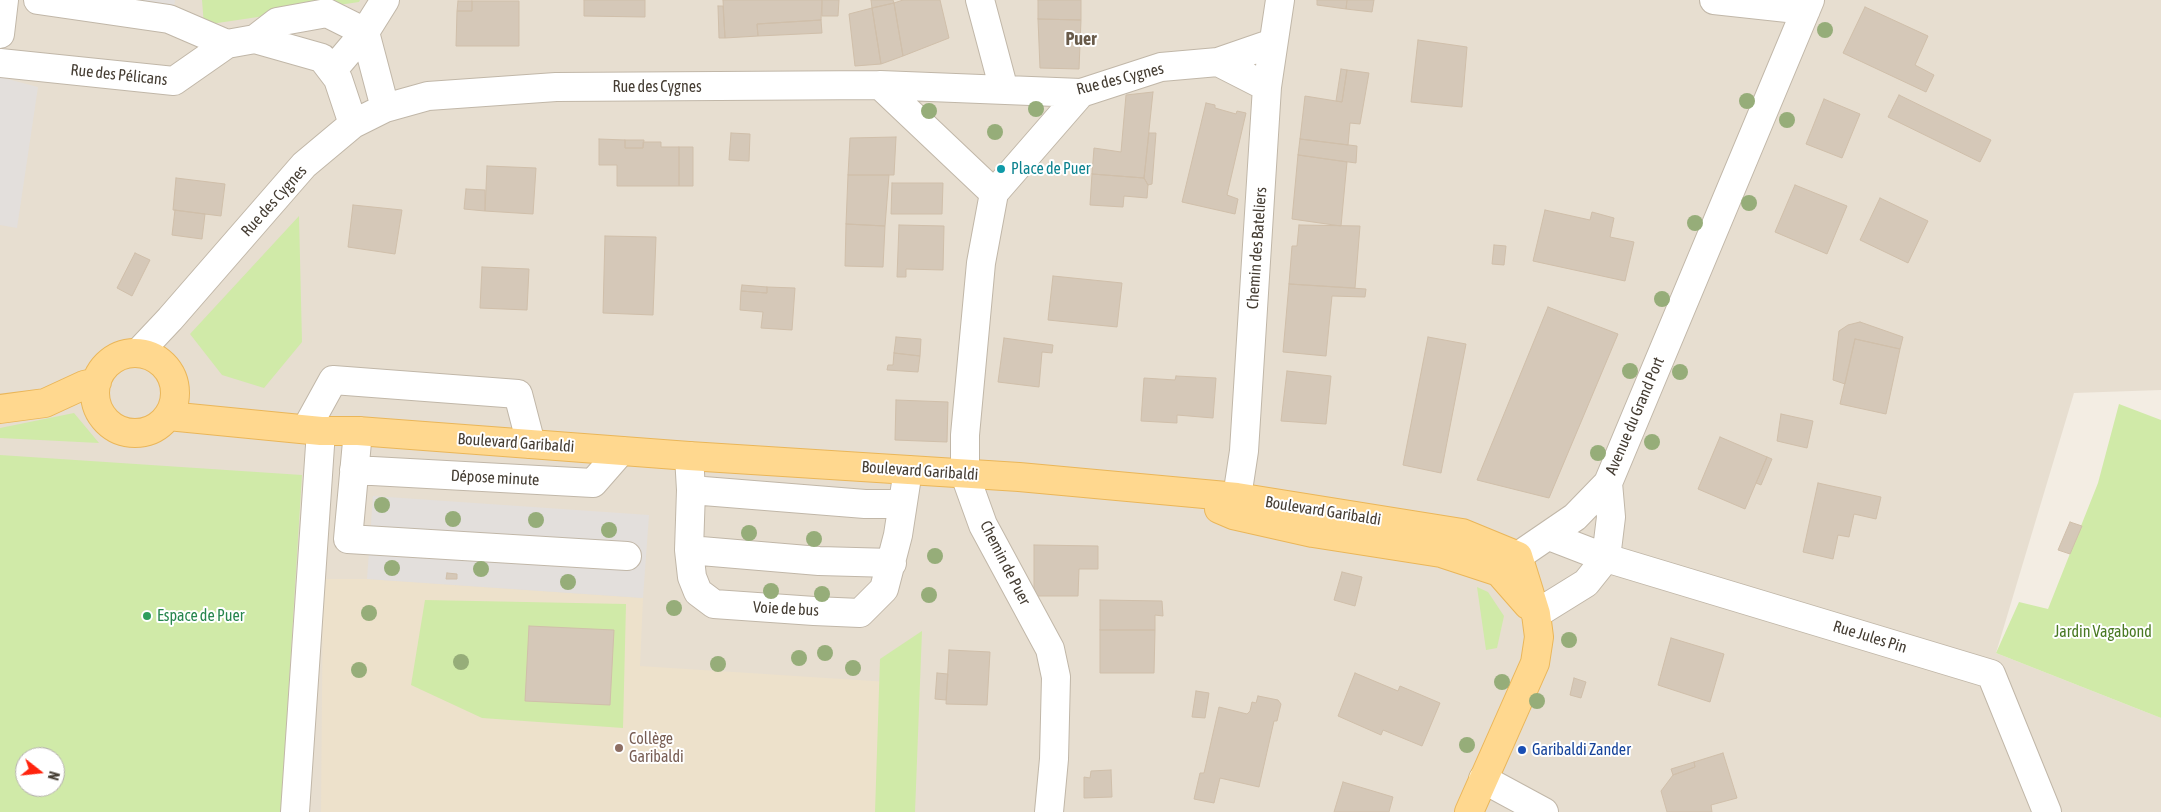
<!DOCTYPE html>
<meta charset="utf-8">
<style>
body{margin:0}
#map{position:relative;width:2161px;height:812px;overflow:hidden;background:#f3ede3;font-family:"Asap Condensed",sans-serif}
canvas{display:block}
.north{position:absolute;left:15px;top:747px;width:50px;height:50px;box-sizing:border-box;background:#fff;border:1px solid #b5b1ad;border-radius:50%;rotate:106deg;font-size:14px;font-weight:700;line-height:20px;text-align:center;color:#453d33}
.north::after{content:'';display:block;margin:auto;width:18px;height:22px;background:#ff230d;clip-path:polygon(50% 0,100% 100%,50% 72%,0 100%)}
</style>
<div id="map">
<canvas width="2161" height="812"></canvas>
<div class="north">N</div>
</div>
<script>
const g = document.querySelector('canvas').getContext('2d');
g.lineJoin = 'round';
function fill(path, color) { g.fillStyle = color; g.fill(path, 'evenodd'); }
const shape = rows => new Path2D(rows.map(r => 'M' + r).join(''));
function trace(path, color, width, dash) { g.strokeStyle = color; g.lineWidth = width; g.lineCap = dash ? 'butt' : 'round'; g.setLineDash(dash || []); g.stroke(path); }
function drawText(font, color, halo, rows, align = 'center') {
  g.font = font + ' "Asap Condensed",sans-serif'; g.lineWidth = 4; g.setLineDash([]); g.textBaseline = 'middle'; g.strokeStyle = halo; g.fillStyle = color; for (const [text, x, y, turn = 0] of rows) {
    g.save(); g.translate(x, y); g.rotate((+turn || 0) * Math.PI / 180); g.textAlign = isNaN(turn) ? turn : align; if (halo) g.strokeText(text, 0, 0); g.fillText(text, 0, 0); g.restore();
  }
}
const residential = shape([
 [0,0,2161,0,2161,390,2074,393,1996,653,2161,718,2161,812,0,812],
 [25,757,55,757,55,787,25,787]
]);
const education = shape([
 [323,579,367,579,643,598,640,666,920,684,914,812,321,812]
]);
const green = shape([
 [202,0,360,0,359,2,204,25],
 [299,216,302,342,264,388,222,375,190,334],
 [2119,404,2161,420,2161,718,1996,653,2019,602,2048,609,2098,483],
 [74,413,99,443,0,438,0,428],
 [0,455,302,475,281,812,0,812],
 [25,757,55,757,55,787,25,787],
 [1477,587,1488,592,1504,616,1497,648,1486,650],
 [425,600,626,604,623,728,482,718,411,685],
 [922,631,915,812,875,812,880,659]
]);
const parking = shape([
 [86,0,175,0,173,15],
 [0,77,38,87,17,228,0,225],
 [373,496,649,515,643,598,367,579]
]);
const building = shape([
 [584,0,645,0,645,17,584,16,584,0],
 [723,0,822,0,821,20,757,24,758,36,725,38,723,0],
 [822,0,839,0,838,16,822,16,822,0],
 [871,0,893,0,894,3,872,8,871,0],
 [903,0,940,0,949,38,903,56,894,3,903,0],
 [1038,0,1081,0,1081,20,1038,19,1038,0],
 [1317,0,1347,0,1346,9,1317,5,1317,0],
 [1347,0,1374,0,1372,12,1346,9,1347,0],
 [458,1,472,1,472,11,457,11,458,1],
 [472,1,519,1,519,46,456,46,457,11,472,11,472,1],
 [894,3,903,56,881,64,872,8,894,3],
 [718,6,723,6,725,38,719,38,718,6],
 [1865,7,1928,36,1915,65,1934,75,1926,92,1843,53,1865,7],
 [872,8,881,64,855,66,849,14,872,8],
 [1038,19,1081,20,1079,69,1040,68,1038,19],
 [821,20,822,33,758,36,757,24,821,20],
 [1418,40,1467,47,1462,107,1411,102,1418,40],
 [1341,69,1347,70,1342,102,1336,101,1341,69],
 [1347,70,1369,73,1360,124,1350,123,1348,145,1300,139,1305,96,1342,102,1347,70],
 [1153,92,1144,178,1092,174,1094,148,1121,152,1126,95,1153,92],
 [1899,95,1991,140,1980,162,1888,117,1899,95],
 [1824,99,1860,114,1842,158,1806,144,1824,99],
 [1206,103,1215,105,1215,108,1236,114,1237,111,1246,113,1227,195,1238,199,1235,214,1182,202,1206,103],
 [731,133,750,134,749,161,729,160,731,133],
 [1149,133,1156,133,1152,184,1148,185,1144,178,1149,133],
 [896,137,894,175,848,175,850,138,896,137],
 [599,139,625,140,625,148,643,148,643,142,661,142,661,147,679,147,679,186,617,186,617,165,599,165,599,139],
 [1300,139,1357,146,1356,163,1298,155,1300,139],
 [625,140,644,140,643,148,625,148,625,140],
 [679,147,693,147,693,186,679,186,679,147],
 [1298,155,1347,162,1341,226,1292,219,1298,155],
 [487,166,536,168,533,214,485,211,487,166],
 [1092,174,1144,178,1148,185,1147,198,1124,196,1123,207,1090,205,1092,174],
 [848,175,889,175,885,226,846,224,848,175],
 [176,178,225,184,221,216,173,210,176,178],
 [892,183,943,183,942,214,891,214,892,183],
 [1795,185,1847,206,1827,254,1775,232,1795,185],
 [466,189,485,190,485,211,464,209,466,189],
 [1880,198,1928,221,1908,263,1860,240,1880,198],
 [353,205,402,210,395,254,348,247,353,205],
 [175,210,205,214,202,239,172,235,175,210],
 [1545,210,1590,220,1592,212,1614,218,1610,237,1634,242,1625,281,1533,261,1545,210],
 [846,224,885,226,883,267,845,266,846,224],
 [899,225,944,226,943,270,906,269,906,277,897,277,899,225],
 [1299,225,1360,226,1355,288,1289,284,1292,246,1297,246,1299,225],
 [605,236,656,237,653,315,603,313,605,236],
 [1494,245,1506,246,1504,265,1492,264,1494,245],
 [135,253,150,260,132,296,117,288,135,253],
 [482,267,529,269,527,310,480,308,482,267],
 [1053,276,1122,283,1117,327,1048,320,1053,276],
 [1289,284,1366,289,1365,297,1332,296,1326,356,1283,352,1289,284],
 [742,285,767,287,767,293,741,291,742,285],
 [767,287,795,288,792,330,761,328,763,312,740,310,741,291,767,293,767,287],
 [1548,307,1618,334,1549,498,1477,480,1548,307],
 [1860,322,1903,337,1900,349,1855,339,1845,384,1833,380,1839,331,1848,325,1860,322],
 [896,337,921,339,920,356,894,353,896,337],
 [1428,337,1466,344,1441,473,1403,465,1428,337],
 [1004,338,1053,345,1052,353,1042,352,1039,387,998,382,1004,338],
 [1855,339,1900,349,1886,414,1840,404,1855,339],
 [894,353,920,356,918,372,887,370,888,365,893,365,894,353],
 [1287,371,1331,376,1326,424,1281,421,1287,371],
 [1176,376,1216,378,1213,418,1177,415,1177,423,1141,421,1144,378,1175,380,1176,376],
 [896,400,948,402,947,442,895,440,896,400],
 [1781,414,1813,421,1807,448,1777,441,1781,414],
 [1720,437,1767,457,1745,509,1698,489,1720,437],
 [1767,457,1772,459,1761,485,1756,483,1767,457],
 [1818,483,1881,497,1876,519,1854,514,1849,537,1838,535,1833,559,1803,552,1818,483],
 [2070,522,2082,526,2070,554,2058,550,2070,522],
 [1034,545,1098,546,1098,569,1079,569,1078,596,1034,596,1034,545],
 [1342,572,1362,577,1355,606,1334,600,1342,572],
 [447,573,457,574,457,579,446,579,447,573],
 [1100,600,1162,601,1163,616,1155,615,1155,630,1100,630,1100,600],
 [529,626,614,630,610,705,525,701,529,626],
 [1100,630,1155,630,1154,673,1100,673,1100,630],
 [1671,638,1724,654,1710,702,1658,685,1671,638],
 [949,650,990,652,987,705,946,704,949,650],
 [937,673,948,674,946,700,935,699,937,673],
 [1355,673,1398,691,1400,686,1440,703,1422,746,1383,730,1381,735,1338,716,1355,673],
 [1574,678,1586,682,1581,698,1570,695,1574,678],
 [1196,691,1209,693,1205,718,1192,717,1196,691],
 [1258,696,1278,700,1281,704,1277,721,1274,721,1259,787,1220,778,1214,803,1194,799,1200,773,1204,773,1219,707,1247,714,1250,711,1252,702,1256,703,1258,696],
 [1723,753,1737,798,1711,805,1712,812,1667,812,1661,791,1673,775,1695,767,1694,762,1723,753],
 [1694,762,1695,767,1673,775,1671,769,1694,762],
 [1111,770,1112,797,1084,798,1084,777,1090,778,1091,771,1111,770],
 [1343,782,1393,797,1389,812,1334,812,1343,782]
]);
const minor = shape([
 [38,0,169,19,227,44,255,39,322,58,338,79,353,124],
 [980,0,1004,90],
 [1714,0,1806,10],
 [0,34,4,0],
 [255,39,277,22,327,13,365,32,385,108],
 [1218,62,1273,43],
 [0,63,174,81,227,44],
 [332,71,365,32,385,0],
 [880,85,994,193],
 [994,193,981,263,965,435,965,475,983,525,1050,649,1056,677,1054,759,1049,812],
 [994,193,1081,93],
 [138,353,170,319,304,165,353,124,385,108,428,96,556,87,880,85,1081,93,1161,67,1218,62,1267,87],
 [306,429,333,380,518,394,531,444],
 [358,431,348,539,627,556],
 [689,456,691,490,689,550,692,577,698,592,714,604,814,611,860,613,884,589,898,535,908,470],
 [354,470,593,483,621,451],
 [691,490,865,504,902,504],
 [1237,497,1244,451,1267,87,1280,0],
 [1549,536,1606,558,1991,674,2047,812],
 [689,550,819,561,892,563],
 [1500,572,1518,556,1575,517,1608,483],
 [1536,614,1586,583,1606,558,1611,517,1608,483,1810,0],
 [1483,779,1544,812],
 [295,812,321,431]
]);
const major = shape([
 '95 393a40 40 0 1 1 80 0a40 40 0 1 1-80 0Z',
 [0,409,45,403,84,385,97,382],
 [168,416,321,431,358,431,689,456,1019,477,1237,497,1462,533,1518,556,1536,614,1539,637,1535,663,1469,812],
 [1219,509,1233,515,1313,533,1441,553,1499,572,1528,605]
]);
const trees = [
 [1825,30],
 [1747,101],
 [1036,109],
 [929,111],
 [1787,120],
 [995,132],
 [1749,203],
 [1695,223],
 [1662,299],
 [1630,371],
 [1680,372],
 [1652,442],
 [1598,453],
 [382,505],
 [453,519],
 [536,520],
 [609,530],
 [749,533],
 [814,539],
 [935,556],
 [392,568],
 [481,569],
 [568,582],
 [771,591],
 [822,594],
 [929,595],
 [674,608],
 [369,613],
 [1569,640],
 [825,653],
 [799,658],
 [461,662],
 [718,664],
 [853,668],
 [359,670],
 [1502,682],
 [1537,701],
 [1467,745]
];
const markers = [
 [1001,169,5,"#0f9aa8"],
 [147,616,5,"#2e9e5b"],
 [619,748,5,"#8d6e63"],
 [1522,750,5,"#1a4fb4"]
];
const streetNames = [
 ["Rue des Pélicans",119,75,6],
 ["Rue des Cygnes",1120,79,-14],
 ["Rue des Cygnes",657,87],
 ["Rue des Cygnes",274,201,-48],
 ["Chemin des Bateliers",1257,248,-86],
 ["Avenue du Grand Port",1635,416,-67],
 ["Boulevard Garibaldi",516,443,4],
 ["Boulevard Garibaldi",920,471,4],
 ["Dépose minute",495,478,3],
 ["Boulevard Garibaldi",1323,511,9],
 ["Chemin de Puer",1005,563,63],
 ["Voie de bus",786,609,3],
 ["Rue Jules Pin",1870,637,17]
];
const cultureNames = [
 ["Place de Puer",1011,169]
];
const leisureNames = [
 ["Espace de Puer",157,616]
];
const parkNames = [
 ["Jardin Vagabond",2103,632]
];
const educationNames = [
 ["Collège",629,739],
 ["Garibaldi",629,757]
];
const transitNames = [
 ["Garibaldi Zander",1532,750]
];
const neighbourhoodNames = [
 ["Puer",1081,39]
];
fill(residential, '#e7ded0');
fill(education, '#ede1cb');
fill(green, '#d0eaa8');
fill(parking, '#e3dfdc');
fill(building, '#d5c8b8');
trace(building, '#d0bfaa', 1);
trace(minor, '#c1b7a8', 30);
trace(major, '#eab659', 30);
trace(minor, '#fff', 28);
trace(major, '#ffd88f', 28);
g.fillStyle = '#96ad79';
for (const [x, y] of trees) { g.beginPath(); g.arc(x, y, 8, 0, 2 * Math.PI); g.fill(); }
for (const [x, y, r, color] of markers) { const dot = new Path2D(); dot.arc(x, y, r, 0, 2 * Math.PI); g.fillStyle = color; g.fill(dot); trace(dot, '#fff', 2); }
drawText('16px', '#453d33', '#fff', streetNames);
drawText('16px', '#0d838f', '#fff', cultureNames, 'left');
drawText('16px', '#27864d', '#fff', leisureNames, 'left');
drawText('16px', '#497923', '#fff', parkNames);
drawText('16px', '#785e54', '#fff', educationNames, 'left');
drawText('16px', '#164399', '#fff', transitNames, 'left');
drawText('bold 18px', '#685a49', '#fff', neighbourhoodNames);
</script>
